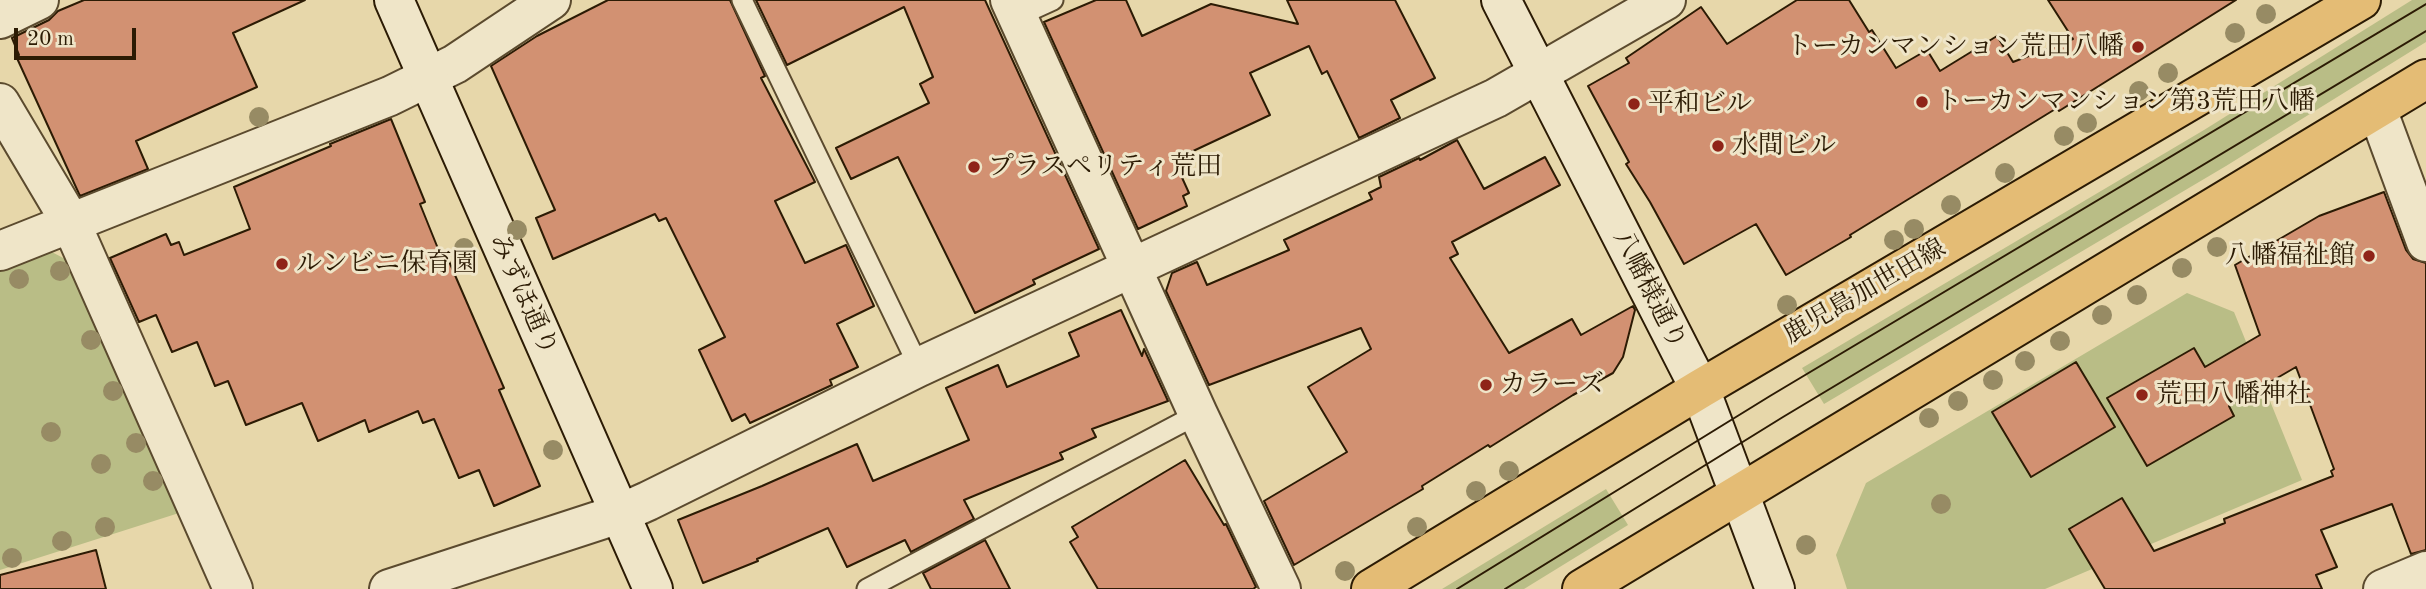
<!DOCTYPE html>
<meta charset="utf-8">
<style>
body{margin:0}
#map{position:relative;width:2426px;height:589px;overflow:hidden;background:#e7d7aa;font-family:"Old Standard TT",serif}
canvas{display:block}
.scale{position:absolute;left:14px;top:28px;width:122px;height:32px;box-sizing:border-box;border:4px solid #2c1b04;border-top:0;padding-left:9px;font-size:21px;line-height:24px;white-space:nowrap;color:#2c1b04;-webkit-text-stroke:5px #efe5c8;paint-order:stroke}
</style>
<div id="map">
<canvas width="2426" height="589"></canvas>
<div class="scale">20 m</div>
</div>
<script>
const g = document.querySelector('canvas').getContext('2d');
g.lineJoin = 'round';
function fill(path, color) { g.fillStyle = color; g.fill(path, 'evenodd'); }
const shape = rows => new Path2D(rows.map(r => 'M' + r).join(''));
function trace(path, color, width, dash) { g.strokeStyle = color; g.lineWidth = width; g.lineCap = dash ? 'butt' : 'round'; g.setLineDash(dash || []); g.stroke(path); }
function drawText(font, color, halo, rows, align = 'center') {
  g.font = font + ' "Old Standard TT","Noto Serif JP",serif'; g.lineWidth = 6; g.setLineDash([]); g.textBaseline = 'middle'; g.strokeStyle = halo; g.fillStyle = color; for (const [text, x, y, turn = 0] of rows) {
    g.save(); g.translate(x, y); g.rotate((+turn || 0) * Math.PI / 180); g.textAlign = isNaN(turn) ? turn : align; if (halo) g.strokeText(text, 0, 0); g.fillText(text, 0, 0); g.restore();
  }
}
const green = shape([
 [2412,0,2426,0,2426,42,2226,166,1824,404,1802,368,2204,130],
 [48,250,69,261,179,513,0,570,0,270],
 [2187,293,2234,312,2302,480,2045,589,1847,589,1836,555,1866,483],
 [1606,489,1628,525,1524,589,1442,589]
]);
const building = shape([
 [84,0,305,0,233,33,257,87,136,141,148,169,80,196,16,56,19,55,12,38,49,20,58,11,84,0],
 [608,0,730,0,765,76,761,78,815,182,775,201,805,263,846,245,874,306,837,324,858,367,830,380,832,385,750,423,745,414,732,421,699,350,725,337,666,218,659,221,655,214,553,259,536,218,555,210,491,66,537,36,608,0],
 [756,0,985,0,1099,249,1033,280,1035,284,975,313,898,157,851,179,836,148,929,103,920,84,933,77,904,7,787,65,756,0],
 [1096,0,1126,0,1142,36,1211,4,1298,24,1287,0,1395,0,1435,78,1391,100,1400,118,1359,138,1327,71,1322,74,1309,46,1250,73,1270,115,1174,160,1189,193,1183,196,1187,206,1138,229,1044,22,1096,0],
 [1797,0,1849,0,1869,32,1872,30,1896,68,1927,50,1940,71,1997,36,2013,62,2073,39,2048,0,2236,0,2059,111,2057,108,1850,235,1851,237,1786,275,1756,224,1684,264,1650,202,1626,164,1629,162,1588,86,1629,63,1626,58,1701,7,1727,44,1797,0],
 [391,119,425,202,420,204,443,261,448,259,504,388,499,390,540,486,494,506,479,470,459,478,434,419,423,423,418,411,369,432,365,420,318,441,302,403,246,425,228,381,215,386,197,342,172,352,156,315,139,322,110,258,166,234,171,245,179,242,184,255,250,229,234,187,331,146,330,144,391,119],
 [1457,140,1484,189,1545,157,1560,185,1452,242,1458,254,1450,258,1509,353,1572,319,1581,335,1633,306,1635,310,1623,357,1613,373,1573,395,1490,447,1488,445,1422,486,1423,489,1294,565,1264,501,1347,452,1308,387,1371,349,1361,328,1209,385,1166,291,1172,273,1197,262,1207,285,1289,250,1284,240,1372,199,1369,193,1381,187,1379,177,1419,158,1420,160,1457,140],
 [2384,192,2406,250,2413,259,2426,263,2426,550,2411,554,2392,504,2321,530,2337,567,2316,575,2322,589,2105,589,2069,529,2122,498,2154,551,2225,523,2224,519,2333,476,2331,471,2334,469,2296,367,2229,406,2234,416,2147,466,2107,398,2194,348,2205,367,2260,335,2235,265,2319,216,2384,192],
 [1121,310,1142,356,1144,349,1168,401,1092,429,1096,437,1060,453,1063,459,964,500,974,519,911,552,905,540,847,567,828,528,757,559,758,561,703,583,678,520,762,486,857,444,873,481,969,440,946,388,998,365,1007,387,1079,356,1069,333,1121,310],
 [2076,362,2115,427,2031,477,1992,412,2076,362],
 [1185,460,1224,525,1226,524,1256,587,1253,589,1098,589,1070,542,1078,537,1072,527,1185,460],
 [985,540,1010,589,931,589,923,573,985,540],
 [96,550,106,589,0,589,0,575,96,550]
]);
const lane = shape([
 [742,0,919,367],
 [1018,16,1053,0],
 [867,589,1198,414]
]);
const street = shape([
 [1010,0,1198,414,1281,589],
 [0,19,39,0],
 [0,103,70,221,233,589],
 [2377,109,2426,242],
 [0,251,390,96,455,64,551,0],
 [389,589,619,514,648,501,919,367,1496,98,1666,0],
 [2383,589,2426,571]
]);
const secondary = shape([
 [394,0,653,589],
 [1501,0,1700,389,1775,589]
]);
const primary = shape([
 [1371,589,1700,389,2361,0],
 [1582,589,2426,79]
]);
const tram = shape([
 [1457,589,1770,396,2426,4],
 [1505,589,1783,417,2426,31]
]);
const trees = [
 [2266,14],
 [2235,33],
 [2168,73],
 [2139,91],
 [259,117],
 [2087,123],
 [2064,136],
 [2005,173],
 [1951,205],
 [1914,229],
 [517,230],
 [1894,240],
 [2217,247],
 [464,248],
 [2182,268],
 [60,271],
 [19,279],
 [2137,295],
 [1787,305],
 [2102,315],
 [91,340],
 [2060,341],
 [2025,361],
 [1993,380],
 [113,391],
 [1958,401],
 [1929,418],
 [51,432],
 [136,443],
 [553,450],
 [101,464],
 [1509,471],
 [153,481],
 [1476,491],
 [1941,504],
 [105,527],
 [1417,527],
 [62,541],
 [1806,545],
 [12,558],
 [1345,571]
];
const markers = [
 [2138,47,7,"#8f2418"],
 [1922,102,7,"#8f2418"],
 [1634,104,7,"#8f2418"],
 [1718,146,7,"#8f2418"],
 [974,167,7,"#8f2418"],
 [2369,256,7,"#8f2418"],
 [282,264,7,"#8f2418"],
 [1486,385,7,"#8f2418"],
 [2142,395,7,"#8f2418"]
];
const poiNames = [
 ["トーカンマンション荒田八幡",2124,47,"right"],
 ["トーカンマンション第3荒田八幡",1936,102],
 ["平和ビル",1648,104],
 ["水間ビル",1732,146],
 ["プラスペリティ荒田",988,167],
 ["八幡福祉館",2355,256,"right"],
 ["ルンビニ保育園",296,264],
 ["カラーズ",1500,385],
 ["荒田八幡神社",2156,395]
];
const streetNames = [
 ["八幡様通り",1649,290,63],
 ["鹿児島加世田線",1865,292,-30],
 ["みずほ通り",523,295,66]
];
fill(green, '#b9bd86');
fill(building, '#d29172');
trace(building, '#2c1b04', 2);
trace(lane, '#5b4a2e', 23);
trace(street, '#5b4a2e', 42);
trace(secondary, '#2c1b04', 42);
trace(primary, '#2c1b04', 42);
trace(lane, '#efe5c8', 19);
trace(street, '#efe5c8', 38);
trace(secondary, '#efe5c8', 38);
trace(primary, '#e4bc75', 38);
trace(tram, '#2c1b04', 2);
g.fillStyle = '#978b64';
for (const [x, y] of trees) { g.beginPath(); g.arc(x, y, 10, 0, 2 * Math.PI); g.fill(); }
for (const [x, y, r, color] of markers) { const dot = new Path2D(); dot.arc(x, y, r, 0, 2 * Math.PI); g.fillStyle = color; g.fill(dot); trace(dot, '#efe5c8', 2.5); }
drawText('26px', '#2c1b04', '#efe5c8', poiNames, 'left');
drawText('26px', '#2c1b04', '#efe5c8', streetNames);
</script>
